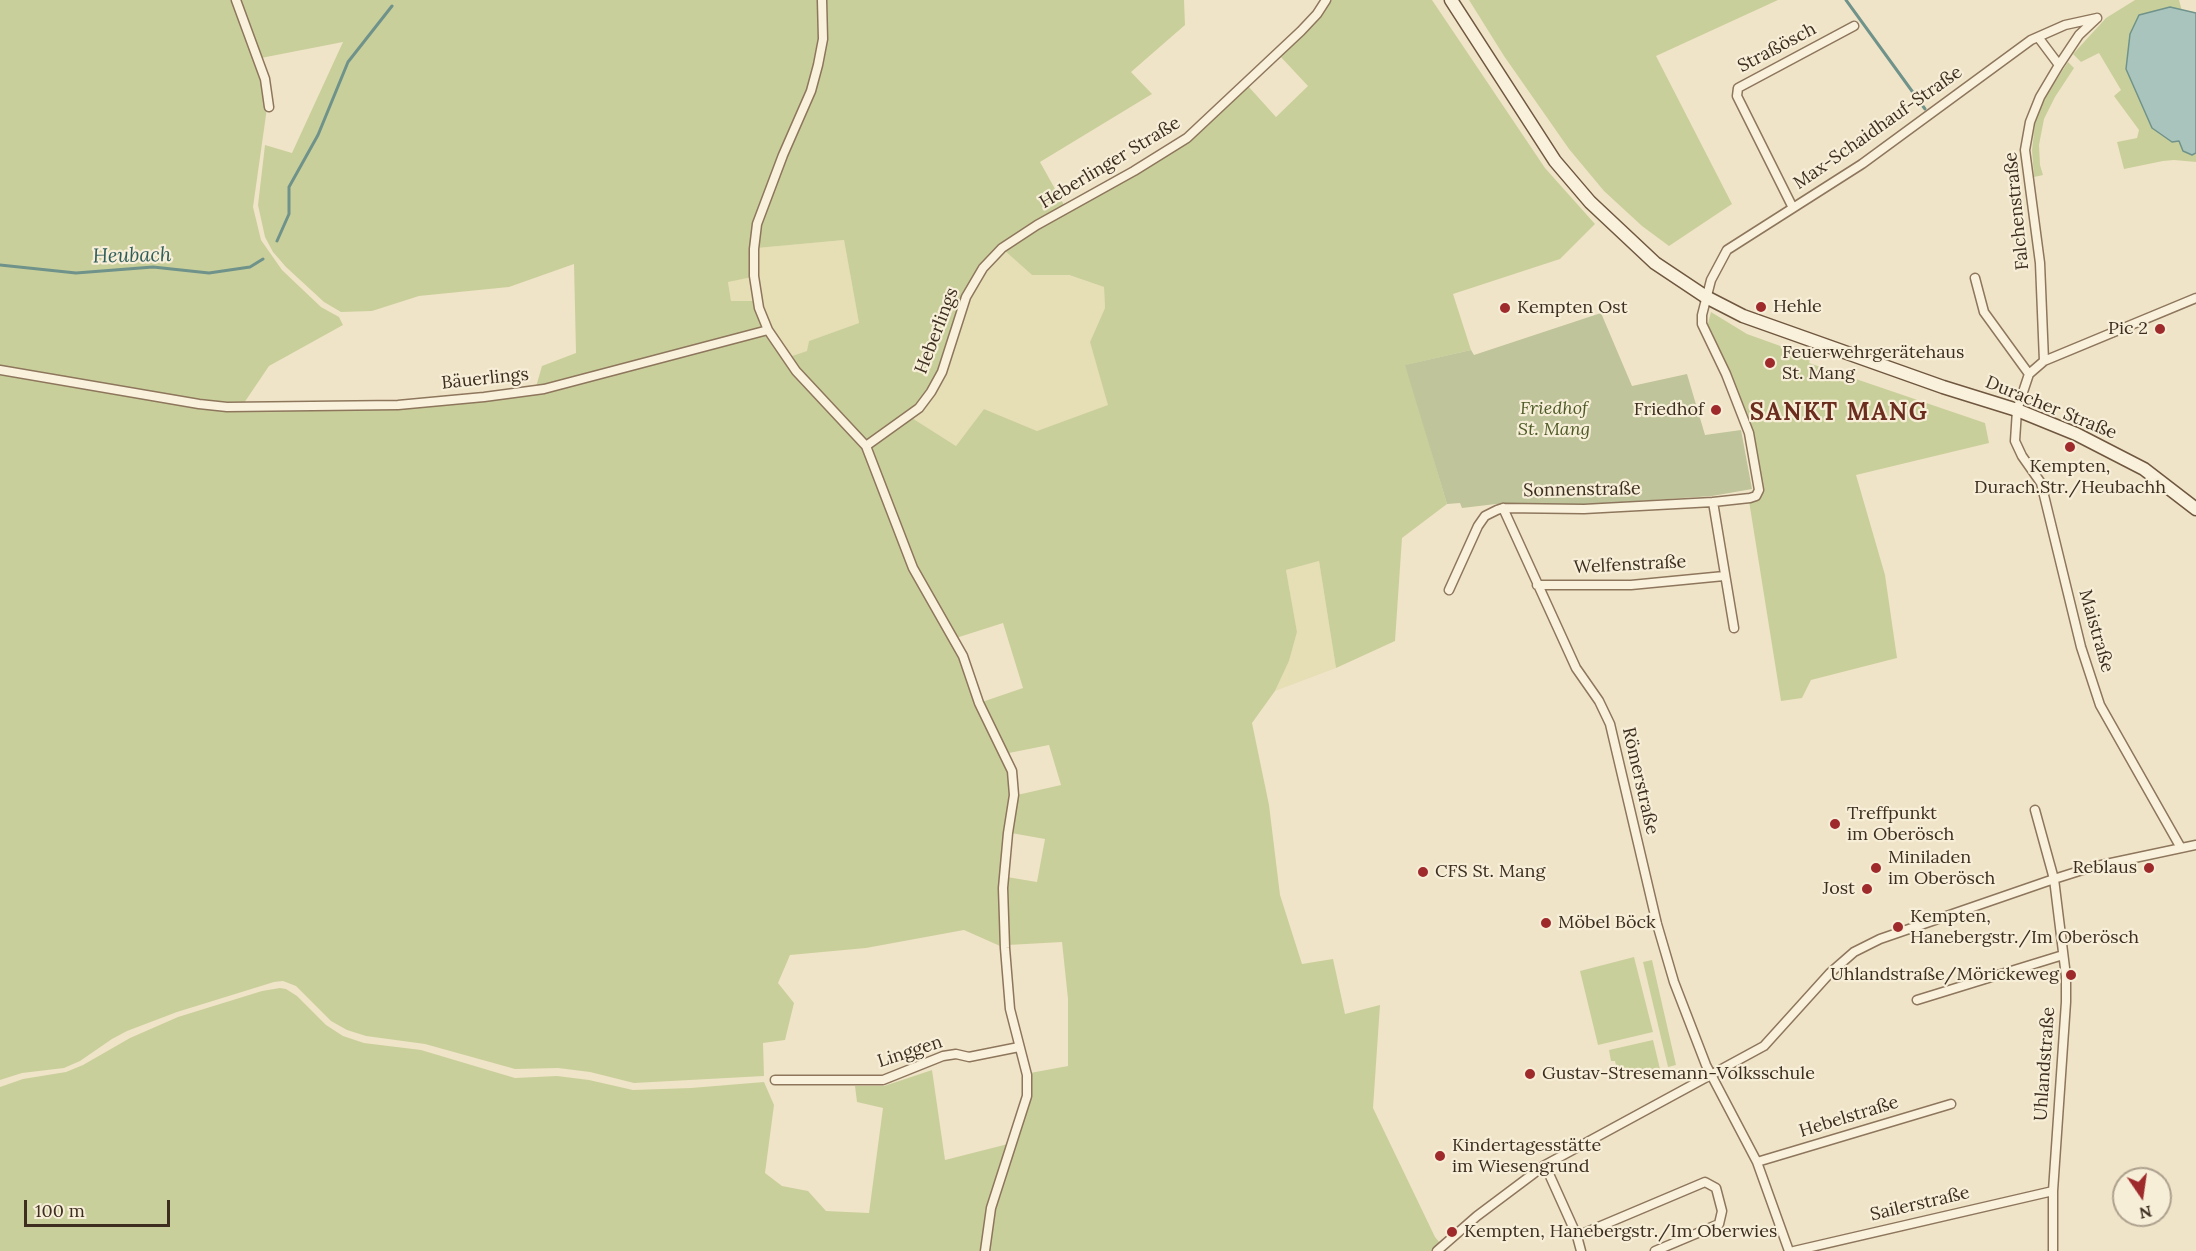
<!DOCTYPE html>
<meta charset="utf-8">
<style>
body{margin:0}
#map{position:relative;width:2196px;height:1251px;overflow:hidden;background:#f0e4c8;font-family:Lora,serif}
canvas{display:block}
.north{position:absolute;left:2112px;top:1167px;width:60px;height:60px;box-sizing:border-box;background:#f7eed8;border:2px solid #ada18e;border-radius:50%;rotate:167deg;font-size:16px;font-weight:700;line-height:24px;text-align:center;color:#3d2e20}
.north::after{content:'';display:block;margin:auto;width:21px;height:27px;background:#9e2a2b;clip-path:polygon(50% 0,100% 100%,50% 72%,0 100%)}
.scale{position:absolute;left:24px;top:1200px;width:146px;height:27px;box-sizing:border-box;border:3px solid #3d2e20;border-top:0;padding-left:8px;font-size:18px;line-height:21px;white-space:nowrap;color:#3d2e20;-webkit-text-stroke:4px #f7eed8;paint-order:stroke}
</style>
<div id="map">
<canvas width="2196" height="1251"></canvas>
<div class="north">N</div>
<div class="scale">100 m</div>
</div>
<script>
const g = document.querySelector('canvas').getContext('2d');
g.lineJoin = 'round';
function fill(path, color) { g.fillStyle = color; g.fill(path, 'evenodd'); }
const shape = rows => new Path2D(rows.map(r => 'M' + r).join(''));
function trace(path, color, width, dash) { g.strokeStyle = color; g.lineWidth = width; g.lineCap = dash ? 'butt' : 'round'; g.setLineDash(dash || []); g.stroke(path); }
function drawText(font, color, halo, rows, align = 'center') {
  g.font = font + ' Lora,serif'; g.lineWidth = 4.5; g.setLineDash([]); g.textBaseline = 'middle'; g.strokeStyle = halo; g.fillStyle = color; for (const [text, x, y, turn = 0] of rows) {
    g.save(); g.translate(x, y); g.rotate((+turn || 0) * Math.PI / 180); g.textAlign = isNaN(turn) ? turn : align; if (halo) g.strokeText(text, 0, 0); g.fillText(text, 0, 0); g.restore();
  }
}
const farmland = shape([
 [844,240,859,323,809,341,808,351,789,357,771,329,761,301,731,301,728,281,752,277,757,248],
 [1004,250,1032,275,1068,275,1104,287,1105,308,1090,342,1109,405,1037,431,984,409,956,446,912,418,955,334,971,297,986,270],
 [1319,561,1336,668,1275,691,1289,661,1297,632,1286,570]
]);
const green = shape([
 [0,0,233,0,264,79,267,108,253,207,261,240,282,270,321,307,339,317,343,325,269,366,244,403,200,400,0,367],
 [239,0,818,0,820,39,815,65,808,90,780,154,755,223,752,277,728,282,731,301,755,301,763,328,536,387,542,366,576,353,574,264,509,287,419,296,372,311,341,312,324,302,286,267,273,252,265,237,258,205,265,145,292,153,343,42,261,58],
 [825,0,1184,0,1185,25,1131,72,1152,94,1040,162,1064,205,1000,245,978,266,951,331,940,371,917,407,867,442,819,392,789,357,807,351,809,341,859,323,844,240,757,248,760,223,785,156,814,92],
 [1330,0,1432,0,1545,168,1595,224,1560,259,1453,294,1471,350,1406,365,1447,504,1402,538,1395,641,1336,668,1319,561,1286,570,1297,632,1289,661,1275,691,1252,723,1269,805,1280,895,1302,964,1333,959,1345,1014,1380,1005,1373,1108,1435,1237,1440,1243,1432,1251,988,1251,994,1209,1031,1096,1030,1073,1068,1066,1068,999,1062,942,1008,945,1006,888,1007,877,1037,882,1045,839,1011,833,1017,795,1061,785,1049,745,1009,753,982,702,1023,688,1003,623,956,638,916,567,870,448,912,418,956,446,984,409,1037,431,1108,405,1090,342,1105,308,1104,287,1069,275,1032,275,1004,250,1040,228,1137,175,1190,141,1248,86,1276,117,1308,86,1279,55,1321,16],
 [1469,0,1778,0,1656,56,1732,204,1669,246,1642,226,1604,191,1569,149,1504,56],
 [2135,0,2179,0,2182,11,2169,7,2126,69,2152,128,2179,141,2192,155,2196,153,2196,162,2174,160,2163,161,2124,169,2117,142,2137,138,2139,130,2114,96,2121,90,2099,53,2081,62,2073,54,2106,18],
 [2068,62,2074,68,2055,97,2044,119,2039,145,2040,165,2043,175,2034,177,2032,150,2035,123,2044,99],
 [1711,312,1747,334,1811,357,1809,363,1985,423,1989,443,1856,475,1885,575,1897,658,1811,680,1802,698,1781,701,1749,501,1763,489,1753,432,1732,378,1707,327],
 [766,333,863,447,911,570,959,658,975,704,1009,772,1011,795,999,888,1000,946,964,930,866,948,790,955,778,983,794,1003,785,1040,763,1043,764,1076,634,1083,590,1072,558,1068,515,1069,425,1044,366,1036,347,1030,331,1021,296,986,283,981,274,982,177,1012,127,1031,112,1039,80,1061,64,1068,22,1073,0,1080,0,373,198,408,483,401,544,392],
 [1634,957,1653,1032,1598,1045,1580,971],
 [1652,960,1676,1065,1668,1067,1643,962],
 [280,988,286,989,297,996,326,1025,343,1036,364,1043,421,1050,515,1078,557,1076,589,1080,633,1090,691,1088,764,1082,774,1105,765,1173,782,1186,808,1191,826,1211,869,1213,883,1108,857,1102,855,1086,884,1086,932,1070,945,1160,1008,1144,987,1207,980,1251,0,1251,0,1087,23,1079,66,1072,83,1065,130,1038,178,1017,262,991],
 [1653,1040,1660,1069,1619,1079,1615,1061,1611,1061,1609,1050]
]);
const cemetery = shape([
 [1601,313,1632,386,1687,374,1705,435,1741,430,1752,489,1712,496,1592,504,1496,504,1462,508,1460,503,1447,504,1405,365,1471,350,1474,355]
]);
const water = shape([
 [2170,7,2196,13,2196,153,2192,155,2183,151,2179,141,2172,142,2152,128,2126,69,2130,34,2139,15,2170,7]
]);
const stream = shape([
 [1846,0,1925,109],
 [277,241,289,214,289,187,318,135,348,62,392,6],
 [0,265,76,273,153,267,209,273,250,267,263,259]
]);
const minor = shape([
 [236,0,265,79,269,107],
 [822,0,823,39,818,65,811,91,783,155,757,224,754,249,754,276,759,308,768,330,796,371,866,446,913,568,963,656,979,703,1012,771,1014,795,1008,833,1003,888,1005,948,1010,1009,1027,1075,1027,1096,991,1208,985,1251],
 [2038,37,2059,65],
 [1793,208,1737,96,1738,88,1854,26],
 [1975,278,1984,312,2029,374],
 [2044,361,2040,263,2025,150,2030,122,2040,97,2059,65,2079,35,2097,18],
 [0,370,199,404,227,407,398,405,484,397,544,389,768,330],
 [866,446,919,408,931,392,942,372,966,297,983,268,1002,248,1037,225,1134,171,1187,138,1301,31,1317,14,1326,0],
 [1713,502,1734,628],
 [1503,508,1576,668,1599,701,1610,724,1657,924,1674,982,1706,1065,1757,1162,1789,1251],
 [1537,585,1631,585,1724,576],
 [1449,590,1478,526,1485,516,1497,510,1503,508,1584,509,1713,502,1750,498,1756,496,1759,490,1749,433,1726,374,1702,324,1702,315,1711,280,1727,250,1862,164,2031,40,2065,25,2097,18],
 [2035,810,2054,879,2066,976,2066,1002,2053,1191,2053,1251],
 [2181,848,2100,705,2081,647,2041,483,2022,456,2015,441,2017,410,2029,374,2044,361,2196,298],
 [1917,1000,2063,955],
 [775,1080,883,1080,943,1056,956,1054,969,1057,1019,1047],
 [1757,1162,1951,1104],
 [1545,1165,1577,1236,1581,1251],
 [1577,1236,1705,1182,1716,1188,1722,1211,1719,1224,1655,1251],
 [1437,1251,1477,1216,1545,1165,1764,1046,1830,973,1854,952,1880,939,2054,879,2092,867,2196,845],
 [1794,1251,2053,1191]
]);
const secondary = shape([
 [1451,0,1555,161,1590,202,1655,263,1706,297,1743,316,1943,387,2017,410,2076,434,2144,469,2196,509]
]);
const markers = [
 [1761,307,6,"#9e2a2b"],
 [1505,308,6,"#9e2a2b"],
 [2160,329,6,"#9e2a2b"],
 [1770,363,6,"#9e2a2b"],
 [1716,410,6,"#9e2a2b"],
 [2070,447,6,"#9e2a2b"],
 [1835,824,6,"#9e2a2b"],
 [1876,868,6,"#9e2a2b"],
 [2149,868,6,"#9e2a2b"],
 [1423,872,6,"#9e2a2b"],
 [1867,889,6,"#9e2a2b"],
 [1546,923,6,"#9e2a2b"],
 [1898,927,6,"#9e2a2b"],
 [2071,975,6,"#9e2a2b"],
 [1530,1074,6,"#9e2a2b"],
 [1440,1156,6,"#9e2a2b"],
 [1452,1232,6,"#9e2a2b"]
];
const streetNames = [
 ["Straßösch",1777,48,-28],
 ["Max-Schaidhauf-Straße",1878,128,-35],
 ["Heberlinger Straße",1110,163,-31],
 ["Falchenstraße",2017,211,-96],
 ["Heberlings",937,331,-69],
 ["Bäuerlings",485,379,-6],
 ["Duracher Straße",2051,408,22],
 ["Sonnenstraße",1582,490,-1],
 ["Welfenstraße",1630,565,-3],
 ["Maistraße",2096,631,74],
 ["Römerstraße",1640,781,77],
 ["Linggen",910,1052,-18],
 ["Uhlandstraße",2045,1064,-86],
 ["Hebelstraße",1849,1117,-17],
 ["Sailerstraße",1920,1204,-13]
];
const poiNames = [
 ["Hehle",1773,307],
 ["Kempten Ost",1517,308],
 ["Pic 2",2148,329,"right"],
 ["Feuerwehrgerätehaus",1782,353],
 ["St. Mang",1782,374],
 ["Friedhof",1704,410,"right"],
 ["Kempten,",2070,467,"center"],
 ["Durach.Str./Heubachh",2070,488,"center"],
 ["Treffpunkt",1847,814],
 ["im Oberösch",1847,835],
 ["Miniladen",1888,858],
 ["im Oberösch",1888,879],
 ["Reblaus",2137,868,"right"],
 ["CFS St. Mang",1435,872],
 ["Jost",1855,889,"right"],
 ["Kempten,",1910,917],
 ["Hanebergstr./Im Oberösch",1910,938],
 ["Möbel Böck",1558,923],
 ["Uhlandstraße/Mörickeweg",2059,975,"right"],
 ["Gustav-Stresemann-Volksschule",1542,1074],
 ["Kindertagesstätte",1452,1146],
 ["im Wiesengrund",1452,1167],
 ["Kempten, Hanebergstr./Im Oberwies",1464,1232]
];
const parkNames = [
 ["Friedhof",1554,409],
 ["St. Mang",1554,430]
];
const waterNames = [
 ["Heubach",132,256,-1]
];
const districtNames = [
 ["SANKT MANG",1839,413]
];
fill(farmland, '#e6deb5');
fill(green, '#c9cf9b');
fill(cemetery, '#bfc49a');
fill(water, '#a9c4bc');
trace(water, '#6f938a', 1.5);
trace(stream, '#6f938a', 3);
trace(minor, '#8d765c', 11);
trace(secondary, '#6f573f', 15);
trace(minor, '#faf1dc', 8);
trace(secondary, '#faf1dc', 12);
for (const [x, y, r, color] of markers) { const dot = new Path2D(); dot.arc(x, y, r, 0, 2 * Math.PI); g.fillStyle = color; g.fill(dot); trace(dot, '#f7eed8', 2); }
drawText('18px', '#3d2e20', '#f7eed8', streetNames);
drawText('18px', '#3d2e20', '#f7eed8', poiNames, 'left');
drawText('italic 18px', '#4d5a26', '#f7eed8', parkNames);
drawText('italic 20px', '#2f5d5a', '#f7eed8', waterNames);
g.letterSpacing = '1.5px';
drawText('bold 24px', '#6b2e1e', '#f7eed8', districtNames);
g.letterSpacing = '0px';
</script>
